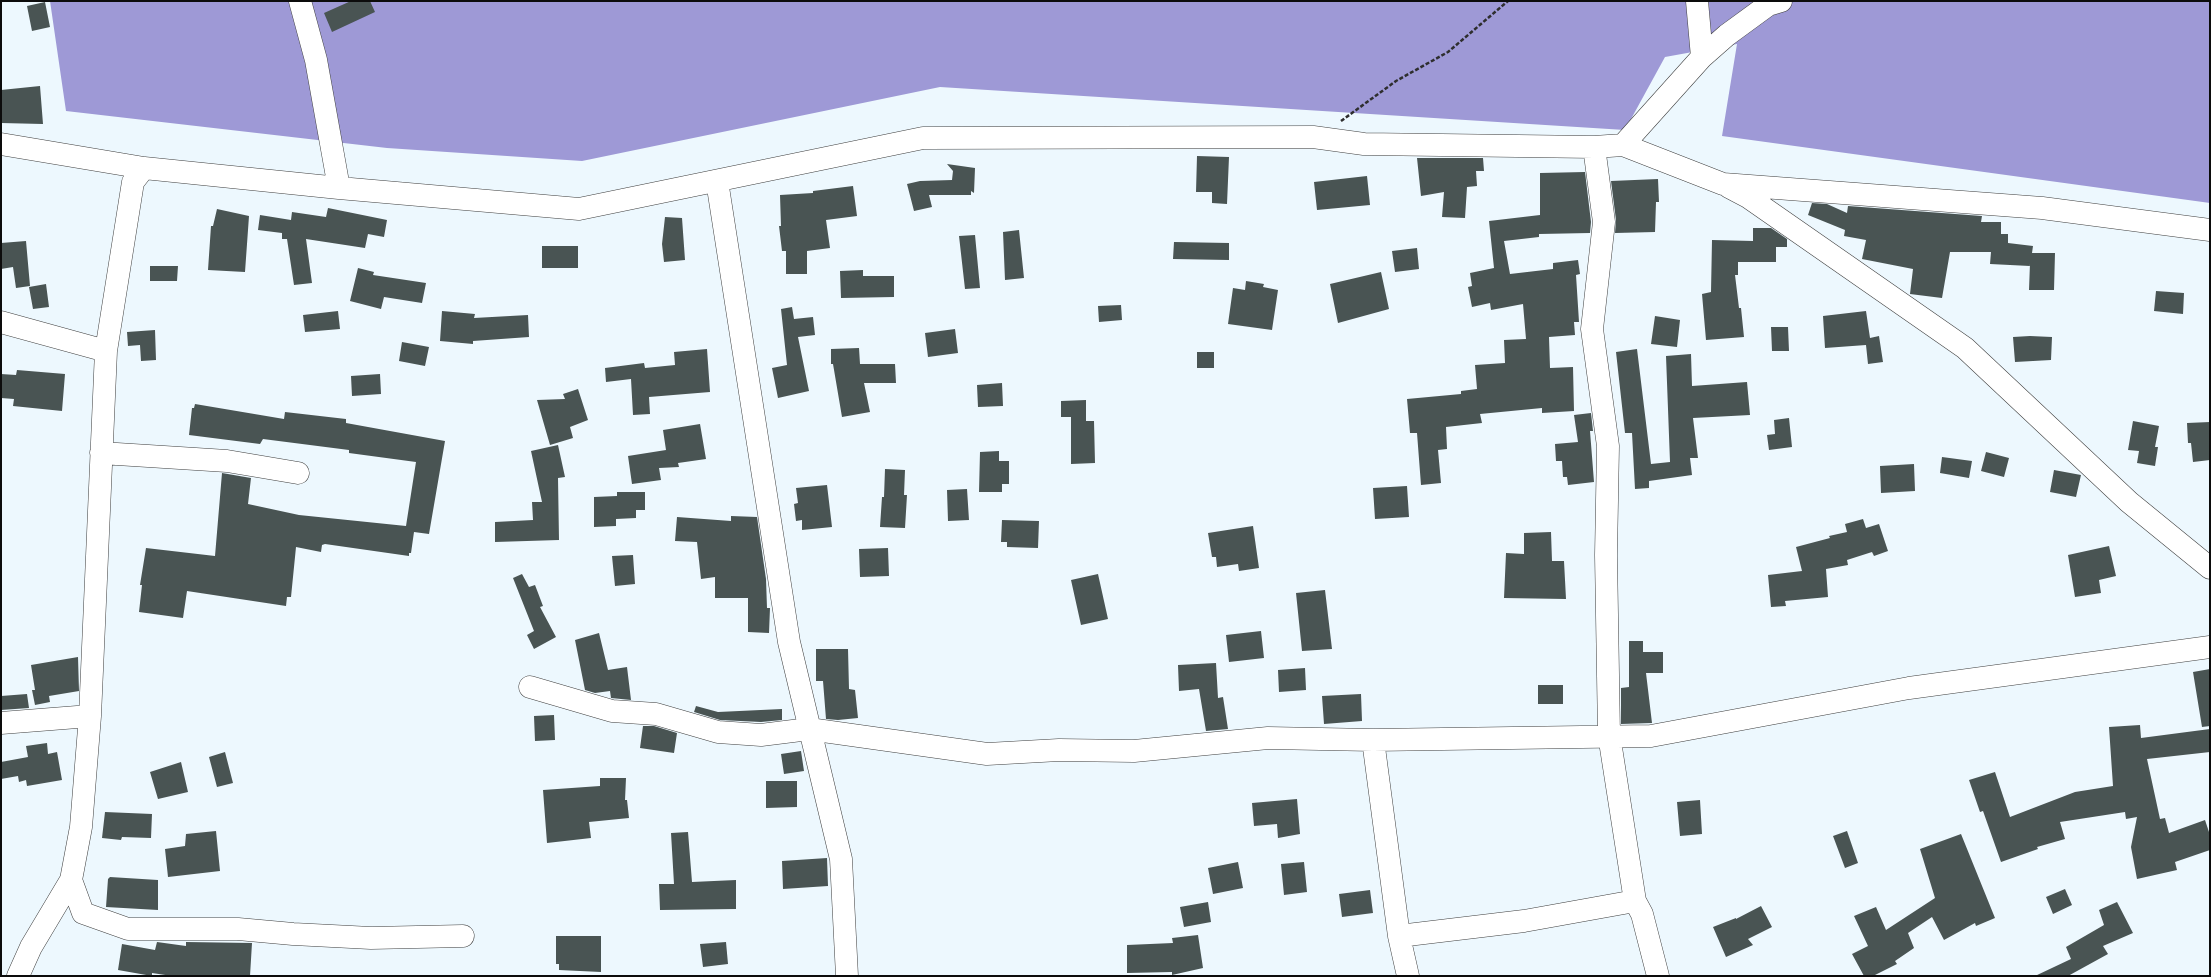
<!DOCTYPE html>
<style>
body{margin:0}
#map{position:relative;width:2211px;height:977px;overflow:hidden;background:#edf8fe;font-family:Bitter,serif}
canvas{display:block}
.frame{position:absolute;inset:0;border:2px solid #0c0c0c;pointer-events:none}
</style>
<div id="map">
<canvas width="2211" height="977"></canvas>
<div class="frame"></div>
</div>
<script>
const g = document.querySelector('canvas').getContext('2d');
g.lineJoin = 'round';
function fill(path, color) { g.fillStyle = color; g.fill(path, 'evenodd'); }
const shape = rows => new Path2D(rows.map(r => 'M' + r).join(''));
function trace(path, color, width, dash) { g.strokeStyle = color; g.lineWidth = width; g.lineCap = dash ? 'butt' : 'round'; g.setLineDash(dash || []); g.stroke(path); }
const forest = shape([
 [50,1,2210,1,2210,203,1722,136,1737,44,1665,57,1625,130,940,87,582,161,387,148,66,111]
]);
const building = shape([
 [351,1,370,1,375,12,332,32,324,13],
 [45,2,50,27,32,31,27,6],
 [40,86,43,124,1,123,1,90],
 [1197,156,1229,157,1227,204,1212,203,1212,192,1196,192],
 [1417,158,1483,158,1484,171,1476,171,1477,186,1467,187,1465,218,1442,217,1444,192,1421,196],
 [947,164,975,168,974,193,971,191,971,195,929,195,932,207,914,211,907,184,920,181,952,180,953,171],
 [1585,172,1591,222,1590,233,1539,234,1539,237,1504,241,1510,274,1553,269,1553,263,1578,260,1580,274,1576,275,1579,322,1574,322,1575,335,1549,337,1550,368,1573,367,1574,411,1542,413,1542,408,1480,414,1482,423,1446,427,1447,449,1438,450,1441,483,1421,485,1417,433,1410,433,1407,399,1461,394,1461,391,1477,389,1475,365,1505,363,1504,340,1526,339,1523,304,1491,310,1490,303,1472,307,1468,287,1472,286,1470,273,1494,268,1489,221,1540,215,1540,173],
 [1367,176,1370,205,1317,210,1314,182],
 [1658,179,1659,202,1656,202,1655,232,1615,233,1616,220,1611,181],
 [853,186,857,216,826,220,830,248,807,251,807,274,786,274,786,251,782,251,779,226,781,226,780,195,813,193,813,191],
 [1812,203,1827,204,1847,213,1848,206,1982,216,1981,222,2001,222,2001,234,2008,234,2008,243,2033,246,2032,253,2055,253,2054,290,2029,290,2030,263,2030,266,1990,264,1991,252,1950,252,1942,298,1910,294,1913,269,1862,259,1866,240,1844,236,1845,230,1808,215],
 [328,208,387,220,384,237,368,234,365,248,306,239,312,283,294,285,287,239,282,239,282,233,258,230,260,215,291,220,292,212,326,217],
 [217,209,249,216,245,272,208,270,211,226,213,226],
 [665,217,682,218,685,260,664,262,662,244],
 [1753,228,1771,228,1787,239,1787,247,1776,247,1776,262,1738,262,1738,275,1735,275,1739,308,1741,308,1744,337,1706,340,1702,294,1711,292,1712,240,1753,241],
 [1019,230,1024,278,1005,280,1003,232],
 [975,235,980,288,965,289,959,236],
 [26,241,30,286,16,288,13,267,1,269,1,243],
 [1174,242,1229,243,1229,260,1173,259],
 [542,246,578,246,578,268,542,268],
 [1417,248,1419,269,1395,272,1392,251],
 [150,266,178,266,177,281,150,281],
 [358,268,374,272,373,275,426,283,422,303,384,297,381,309,350,301],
 [863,270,863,276,894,276,894,297,841,298,840,271],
 [1381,272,1389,309,1338,323,1330,284],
 [1246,281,1264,284,1263,287,1278,290,1272,330,1228,324,1233,288,1245,290],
 [46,284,49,307,33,309,29,287],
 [2156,291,2184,293,2183,314,2154,311],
 [1121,305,1122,320,1099,322,1098,306],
 [792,307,794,319,813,317,815,335,798,337,809,391,778,398,772,368,787,365,781,309],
 [338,311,340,329,305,332,303,315],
 [442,311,475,314,474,318,528,315,529,337,473,341,473,344,440,341],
 [1866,311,1870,338,1879,336,1883,362,1868,364,1866,345,1825,348,1823,316],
 [1655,316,1680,320,1677,347,1651,344],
 [1771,327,1788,327,1789,351,1772,351],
 [955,329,958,353,928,357,925,333],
 [155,330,156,360,141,361,140,345,128,346,127,332],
 [2030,336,2052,337,2051,360,2015,362,2013,337],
 [402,342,429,347,425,366,399,361],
 [859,348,860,364,895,364,896,383,864,383,870,412,842,417,833,364,831,364,831,349],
 [707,349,710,392,649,397,650,414,633,415,631,379,606,382,605,368,644,363,645,368,675,365,674,352],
 [1637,349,1651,464,1670,462,1666,356,1691,354,1692,386,1747,382,1750,415,1693,418,1698,458,1690,458,1692,475,1649,481,1649,488,1635,489,1632,433,1625,433,1616,352],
 [1197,352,1214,352,1214,368,1197,368],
 [17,370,65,374,62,411,13,406,14,399,1,398,1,374,16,375],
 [380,374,381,394,352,396,351,376],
 [1002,383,1003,406,978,407,977,385],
 [578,389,588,420,570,427,573,438,550,445,537,400,565,399,563,394],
 [1086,400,1086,421,1094,421,1095,463,1071,464,1071,417,1061,417,1061,401],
 [195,404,284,419,285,412,346,419,346,423,445,441,429,534,414,532,411,553,409,553,409,556,325,544,322,545,321,552,296,547,291,597,287,597,286,606,187,591,183,618,139,612,142,585,140,585,146,548,215,556,222,473,251,478,248,504,299,515,406,526,416,462,349,453,349,450,263,439,260,444,189,435,192,408,194,408],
 [1591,413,1593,431,1590,431,1594,482,1568,485,1567,477,1563,477,1562,461,1556,461,1555,444,1578,442,1574,415],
 [1789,418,1792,447,1769,450,1767,435,1775,434,1774,420],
 [2133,421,2159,426,2155,447,2158,447,2155,466,2137,463,2139,451,2128,450],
 [2210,422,2210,460,2193,462,2191,443,2188,443,2187,423],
 [700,424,706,459,678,463,679,467,659,468,661,480,632,484,628,456,666,450,663,430],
 [558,445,565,477,558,478,559,540,495,542,495,522,533,520,532,502,542,502,531,451],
 [999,451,999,461,1009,461,1009,484,1002,484,1002,492,979,492,980,452],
 [1986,452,2009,458,2004,477,1981,471],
 [1942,457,1972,461,1969,478,1940,473],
 [1914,464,1915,491,1881,493,1880,466],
 [885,469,905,470,904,495,907,495,905,528,880,527,882,497,884,497],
 [2054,470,2081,475,2076,497,2050,492],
 [827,485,832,527,802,530,802,520,796,521,794,504,798,503,796,488],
 [1407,486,1409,517,1375,519,1373,488],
 [967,489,969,520,948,521,947,490],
 [617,492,645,492,645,510,636,510,636,518,616,519,616,526,594,527,594,497,617,496],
 [731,516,757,517,766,579,767,608,770,608,769,633,748,632,748,598,715,598,715,577,701,579,697,542,675,541,677,517,731,521],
 [1863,519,1866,528,1879,524,1888,551,1874,556,1872,552,1847,560,1848,565,1826,569,1828,597,1785,601,1786,606,1771,607,1768,575,1802,571,1796,547,1830,538,1829,536,1847,532,1845,524],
 [1002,520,1039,521,1038,548,1007,547,1007,542,1001,542],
 [1253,526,1259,568,1239,571,1238,564,1217,567,1216,557,1212,557,1208,533],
 [1551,532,1552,561,1564,561,1566,599,1504,598,1506,553,1524,554,1524,533],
 [2109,546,2116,576,2099,580,2101,593,2075,597,2068,555],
 [888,548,889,576,860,577,859,549],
 [633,555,635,584,615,586,612,556],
 [522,574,529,587,535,585,543,606,540,607,556,637,534,649,527,635,534,631,513,578],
 [1098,574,1108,619,1081,625,1071,580],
 [1325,590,1332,649,1302,651,1296,593],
 [1261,631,1264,658,1229,662,1226,635],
 [599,633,608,670,627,667,631,700,611,698,610,691,595,693,585,690,575,640],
 [1629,641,1643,641,1643,652,1663,652,1663,673,1646,673,1652,723,1621,724,1621,688,1629,687],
 [816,649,848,649,849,689,855,690,858,718,838,720,826,719,823,681,816,681],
 [78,657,79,691,49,696,50,702,35,705,32,690,35,690,31,665],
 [1216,663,1218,698,1223,697,1228,729,1206,731,1199,689,1179,691,1178,665],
 [1305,668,1306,690,1279,692,1278,670],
 [2210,669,2210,726,2202,727,2193,672],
 [1538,685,1563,685,1563,704,1538,704],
 [27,694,29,708,1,710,1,696],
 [1361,694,1362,721,1324,724,1322,696],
 [696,706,718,712,782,709,782,720,761,722,720,720,694,712],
 [554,715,555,740,535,741,534,716],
 [2140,725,2141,738,2210,729,2210,752,2147,759,2160,819,2165,818,2169,833,2205,820,2210,835,2210,850,2175,862,2177,870,2137,879,2131,847,2137,817,2126,819,2125,812,2060,822,2065,839,2037,847,2038,849,2001,862,1983,811,1980,812,1969,780,1995,772,2010,817,2075,792,2113,786,2109,727],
 [643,726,654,726,677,733,674,753,640,748],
 [47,743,48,754,57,752,62,780,27,786,26,780,19,782,18,776,1,779,1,762,28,757,26,746],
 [801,751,804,771,784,774,781,754],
 [225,752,233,783,217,787,209,757],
 [181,762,188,792,158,799,150,772],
 [600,778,626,778,625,800,627,800,629,818,589,822,591,838,547,843,543,790,600,786],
 [766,781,797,781,797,807,766,808],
 [1297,799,1300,834,1278,838,1277,824,1254,826,1252,803],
 [1700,800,1702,834,1680,836,1677,802],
 [105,812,152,814,151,838,122,837,121,840,102,838],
 [216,831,220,871,168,877,165,849,185,846,186,834],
 [1847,831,1858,863,1845,868,1833,836],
 [688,832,692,882,736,880,736,909,660,910,659,884,674,884,671,833],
 [1961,834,1995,918,1976,926,1975,923,1944,940,1932,917,1908,933,1914,948,1895,961,1897,964,1873,976,1864,976,1852,954,1868,946,1854,916,1876,907,1886,930,1935,898,1920,849],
 [827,858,828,886,783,889,782,861],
 [1238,862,1243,888,1213,894,1208,868],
 [1304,862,1307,892,1284,895,1281,864],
 [110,877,158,880,158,910,106,907,108,879],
 [2065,889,2072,905,2053,914,2046,897],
 [1370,890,1373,913,1342,917,1339,894],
 [1208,902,1211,922,1184,927,1180,907],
 [2117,902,2133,933,2103,946,2108,954,2068,976,2035,976,2071,959,2066,947,2104,925,2099,910],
 [1761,906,1772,927,1748,939,1753,945,1726,957,1713,927,1736,918,1736,919],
 [1198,935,1203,968,1172,975,1172,972,1127,973,1127,945,1173,943,1172,938],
 [556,936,601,936,601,972,559,970,559,964,556,964],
 [157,942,186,946,186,942,252,943,250,976,172,976,152,973,152,976,118,970,122,944,155,950],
 [726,942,728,964,703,967,700,944]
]);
const path = shape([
 [1341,121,1396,81,1448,52,1508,1]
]);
const minor = shape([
 [300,1,316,60,339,188],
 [1702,57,1727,35,1768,5,1781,1],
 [1,144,144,168,339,188,579,209,923,138,1313,137,1364,144,1594,147,1623,145,1723,184,2042,208,2210,230],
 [1623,145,1702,57,1697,1],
 [1594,147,1604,222,1592,329,1608,446,1606,555,1609,735,1635,901,1642,914,1658,976],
 [717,181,789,642,841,859,847,976],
 [1729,187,1748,197,1965,348,2129,502,2210,568],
 [1,322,106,351],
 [101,453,227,461,298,473],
 [530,687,612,711,656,714,718,732,761,735,809,729,987,754,1059,750,1134,751,1268,738,1373,740,1651,736,1909,688,2210,647],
 [1,723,90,716],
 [1373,740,1399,936,1408,976],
 [71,880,83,913,128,929,238,929,293,934,371,938,463,936],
 [1399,936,1524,921,1635,901],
 [18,976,31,947,71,880,81,827,90,716,106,351,133,182,144,168]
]);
fill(forest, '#9e99d6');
fill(building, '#495453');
trace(minor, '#3f3f3f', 23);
trace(path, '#2e2e2e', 2.5, [4, 2]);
trace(minor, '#fff', 22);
</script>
